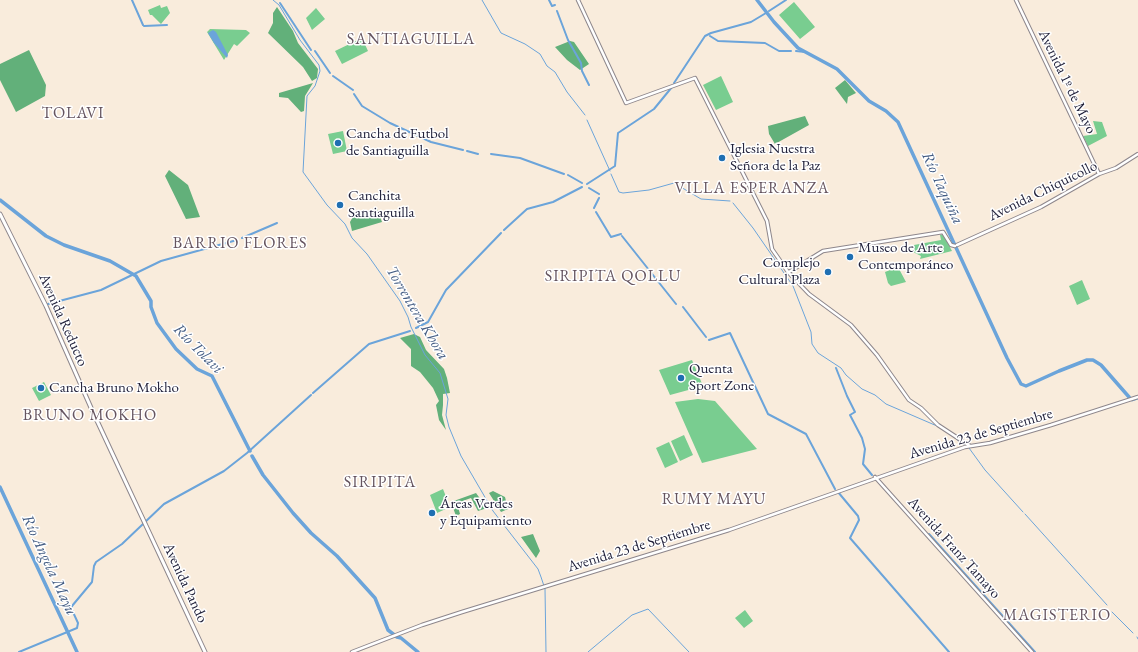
<!DOCTYPE html>
<meta charset="utf-8">
<style>
body{margin:0}
canvas{display:block;background:#f9ecdc}
</style>
<canvas width="1138" height="652"></canvas>
<script>
const g = document.querySelector('canvas').getContext('2d');
g.lineJoin = 'round';
function fill(path, color) { g.fillStyle = color; g.fill(path, 'evenodd'); }
const shape = rows => new Path2D(rows.map(r => 'M' + r).join(''));
function trace(path, color, width, dash) { g.strokeStyle = color; g.lineWidth = width; g.lineCap = dash ? 'butt' : 'round'; g.setLineDash(dash || []); g.stroke(path); }
function drawText(font, color, halo, rows, align = 'center') {
  g.font = font + ' "EB Garamond",serif'; g.lineWidth = 3; g.setLineDash([]); g.textBaseline = 'middle'; g.strokeStyle = halo; g.fillStyle = color; for (const [text, x, y, turn = 0] of rows) {
    g.save(); g.translate(x, y); g.rotate((+turn || 0) * Math.PI / 180); g.textAlign = isNaN(turn) ? turn : align; if (halo) g.strokeText(text, 0, 0); g.fillText(text, 0, 0); g.restore();
  }
}
const green = shape([
 [794,2,815,27,800,39,779,15],
 [160,5,161,8,167,6,170,13,161,24,152,15,150,15,148,10],
 [316,8,325,19,312,30,306,18],
 [210,29,246,30,250,33,237,46,234,44,224,60,207,32],
 [362,38,368,51,342,64,335,51],
 [721,76,733,102,716,110,703,85],
 [1093,121,1102,122,1107,136,1088,146,1083,136,1097,134],
 [343,131,347,151,333,154,328,134],
 [943,234,952,251,920,259,921,256,913,252,914,245,941,240,940,235],
 [898,267,906,282,891,286,888,283,885,272],
 [1082,280,1090,299,1077,305,1069,286],
 [692,360,703,386,670,395,659,370],
 [44,382,51,395,39,401,32,388],
 [698,399,715,401,757,449,702,463,675,402],
 [684,435,693,455,680,461,671,441],
 [669,442,678,462,665,468,656,448],
 [443,489,450,507,437,513,430,495],
 [745,610,753,621,744,628,735,618]
]);
const forest = shape([
 [277,7,293,31,298,43,318,69,317,78,312,81,303,67,268,33,273,23,273,13],
 [570,41,574,42,589,64,580,70,567,60,555,47],
 [29,50,46,85,45,96,16,112,0,80,0,64],
 [845,80,856,93,848,97,847,104,835,88],
 [313,83,305,96,304,111,301,112,288,98,279,97,279,93],
 [805,116,809,125,775,144,769,134,768,126],
 [169,170,188,185,200,217,186,219,165,176],
 [377,209,382,222,352,231,350,222,354,215],
 [414,334,420,337,426,350,444,369,447,378,450,393,443,394,443,405,442,415,446,430,439,420,436,405,439,401,433,388,420,372,411,366,411,349,400,338],
 [493,491,505,497,508,509,501,512,489,493],
 [476,493,487,508,478,511,471,498,457,503,460,514,456,516,451,502],
 [533,534,540,551,536,558,521,537]
]);
const water = shape([
 [213,30,216,32,228,55,227,58,214,43,208,33]
]);
const stream = shape([
 [273,0,279,5,300,40,319,65,320,71,315,86,307,96,303,172,327,205,345,224,352,238,367,254,400,301,408,317,411,327,425,355,440,373,448,399,446,415,449,427,461,456,493,511,538,569,541,577,545,589,546,652],
 [482,0,501,33,525,44,540,54,547,66,555,72,567,92,585,115],
 [587,120,610,171],
 [611,174,619,192,623,193,649,190,674,183,701,199,730,201],
 [733,203,753,228,793,286,811,332,812,344,818,353,841,368,846,375,862,389,875,395,886,404,937,426],
 [1132,401,1138,399],
 [947,432,964,445],
 [969,448,985,470,1023,512],
 [1025,514,1107,605],
 [1112,612,1133,633],
 [1137,637,1138,639],
 [588,652,632,615,648,609,689,652]
]);
const canal = shape([
 [132,0,143,25],
 [549,0,552,6,555,5],
 [280,3,311,50],
 [557,11,568,40,581,63,582,71,589,85],
 [769,11,786,0],
 [144,26,167,25],
 [710,36,718,41,765,43,779,51,791,51],
 [315,51,330,73],
 [796,51,805,52],
 [333,76,353,90],
 [674,83,705,36,711,33,751,22,766,13],
 [354,94,362,106,390,123,431,142,463,150],
 [467,151,478,154],
 [491,154,520,158,564,174],
 [568,175,582,183],
 [587,184,615,166,618,133,654,109,672,87],
 [589,188,599,194],
 [594,208,599,198],
 [596,212,611,237,621,234],
 [504,230,527,209,553,202,582,187],
 [622,236,676,304],
 [242,238,277,223],
 [48,304,101,290,161,261,237,240],
 [683,307,706,337],
 [416,328,428,322,446,290,501,233],
 [709,340,730,333,768,414,806,434,835,489],
 [836,368,847,396,855,412,850,415,862,438,865,449,863,464,872,475],
 [313,393,369,344,410,331],
 [838,492,858,516,859,520,850,538,949,652],
 [929,534,1035,652],
 [19,652,77,628,78,623,72,610,72,606,92,582,94,566,96,562,122,544,164,504,224,471,247,453,311,395]
]);
const river = shape([
 [757,0,774,22,798,48,837,69,869,101,886,111,898,122,1007,358,1021,384,1026,386,1059,371,1087,360,1093,360,1101,365,1129,397],
 [0,200,46,236,64,245,110,261,136,276,151,301,151,307,157,323,176,349,197,369,212,376,250,451],
 [252,456,263,475,293,513,311,533,337,556,375,598,388,630,397,637,401,638,418,652],
 [0,487,77,652]
]);
const secondary = shape([
 [578,0,626,103,695,78,767,221,772,249,788,272,809,294,851,325,877,355,909,400,921,408,938,425,970,446],
 [1016,0,1099,174],
 [957,245,1041,207,1099,174,1116,168,1138,154],
 [789,272,823,251,943,232,951,245,955,246],
 [875,477,1032,652],
 [352,652,422,625,462,612,729,530,965,447,990,443,1051,425,1138,397]
]);
const primary = shape([
 [0,214,46,306,92,410,205,652]
]);
const markers = [
 [338,143,4,"#1f6fb2"],
 [722,158,4,"#1f6fb2"],
 [340,205,4,"#1f6fb2"],
 [850,257,4,"#1f6fb2"],
 [828,272,4,"#1f6fb2"],
 [681,378,4,"#1f6fb2"],
 [41,388,4,"#1f6fb2"],
 [432,513,4,"#1f6fb2"]
];
const streetNames = [
 ["Avenida 1º de Mayo",1067,82,64],
 ["Avenida Chiquicollo",1043,191,-26],
 ["Avenida Reducto",63,320,66],
 ["Avenida 23 de Septiembre",981,434,-16],
 ["Avenida 23 de Septiembre",639,546,-17],
 ["Avenida Franz Tamayo",954,548,48],
 ["Avenida Pando",185,583,65]
];
const poiNames = [
 ["Cancha de Futbol",346,134],
 ["de Santiaguilla",346,151],
 ["Iglesia Nuestra",730,149],
 ["Señora de la Paz",730,166],
 ["Canchita",348,196],
 ["Santiaguilla",348,213],
 ["Museo de Arte",858,248],
 ["Contemporáneo",858,265],
 ["Complejo",820,263,"right"],
 ["Cultural Plaza",820,280,"right"],
 ["Quenta",689,369],
 ["Sport Zone",689,386],
 ["Cancha Bruno Mokho",49,388],
 ["Áreas Verdes",440,504],
 ["y Equipamiento",440,521]
];
const neighbourhoodNames = [
 ["SANTIAGUILLA",411,40],
 ["TOLAVI",73,114],
 ["VILLA ESPERANZA",752,189],
 ["BARRIO FLORES",240,244],
 ["SIRIPITA QOLLU",613,277],
 ["BRUNO MOKHO",90,416],
 ["SIRIPITA",380,483],
 ["RUMY MAYU",714,500],
 ["MAGISTERIO",1057,616]
];
const waterNames = [
 ["Río Taquiña",942,188,65],
 ["Torrentera Khora",417,313,59],
 ["Río Tolavi",198,349,45],
 ["Río Angela Mayu",49,565,65]
];
fill(green, '#79cd90');
fill(forest, '#62b07a');
fill(water, '#6ba4da');
trace(stream, '#6ba4da', 1);
trace(canal, '#6ba4da', 2);
trace(river, '#6ba4da', 3.5);
trace(secondary, '#8e878c', 4.5);
trace(primary, '#8e878c', 5);
trace(secondary, '#fff', 2.5);
trace(primary, '#fff', 3);
for (const [x, y, r, color] of markers) { const dot = new Path2D(); dot.arc(x, y, r, 0, 2 * Math.PI); g.fillStyle = color; g.fill(dot); trace(dot, '#fff', 1.5); }
drawText('15px', '#22223b', '#fff', streetNames);
drawText('15px', '#22223b', '#fff', poiNames, 'left');
g.letterSpacing = '1px';
drawText('16px', '#65545f', '#fff', neighbourhoodNames);
g.letterSpacing = '0px';
drawText('italic 16px', '#435c83', '#fff', waterNames);
</script>
